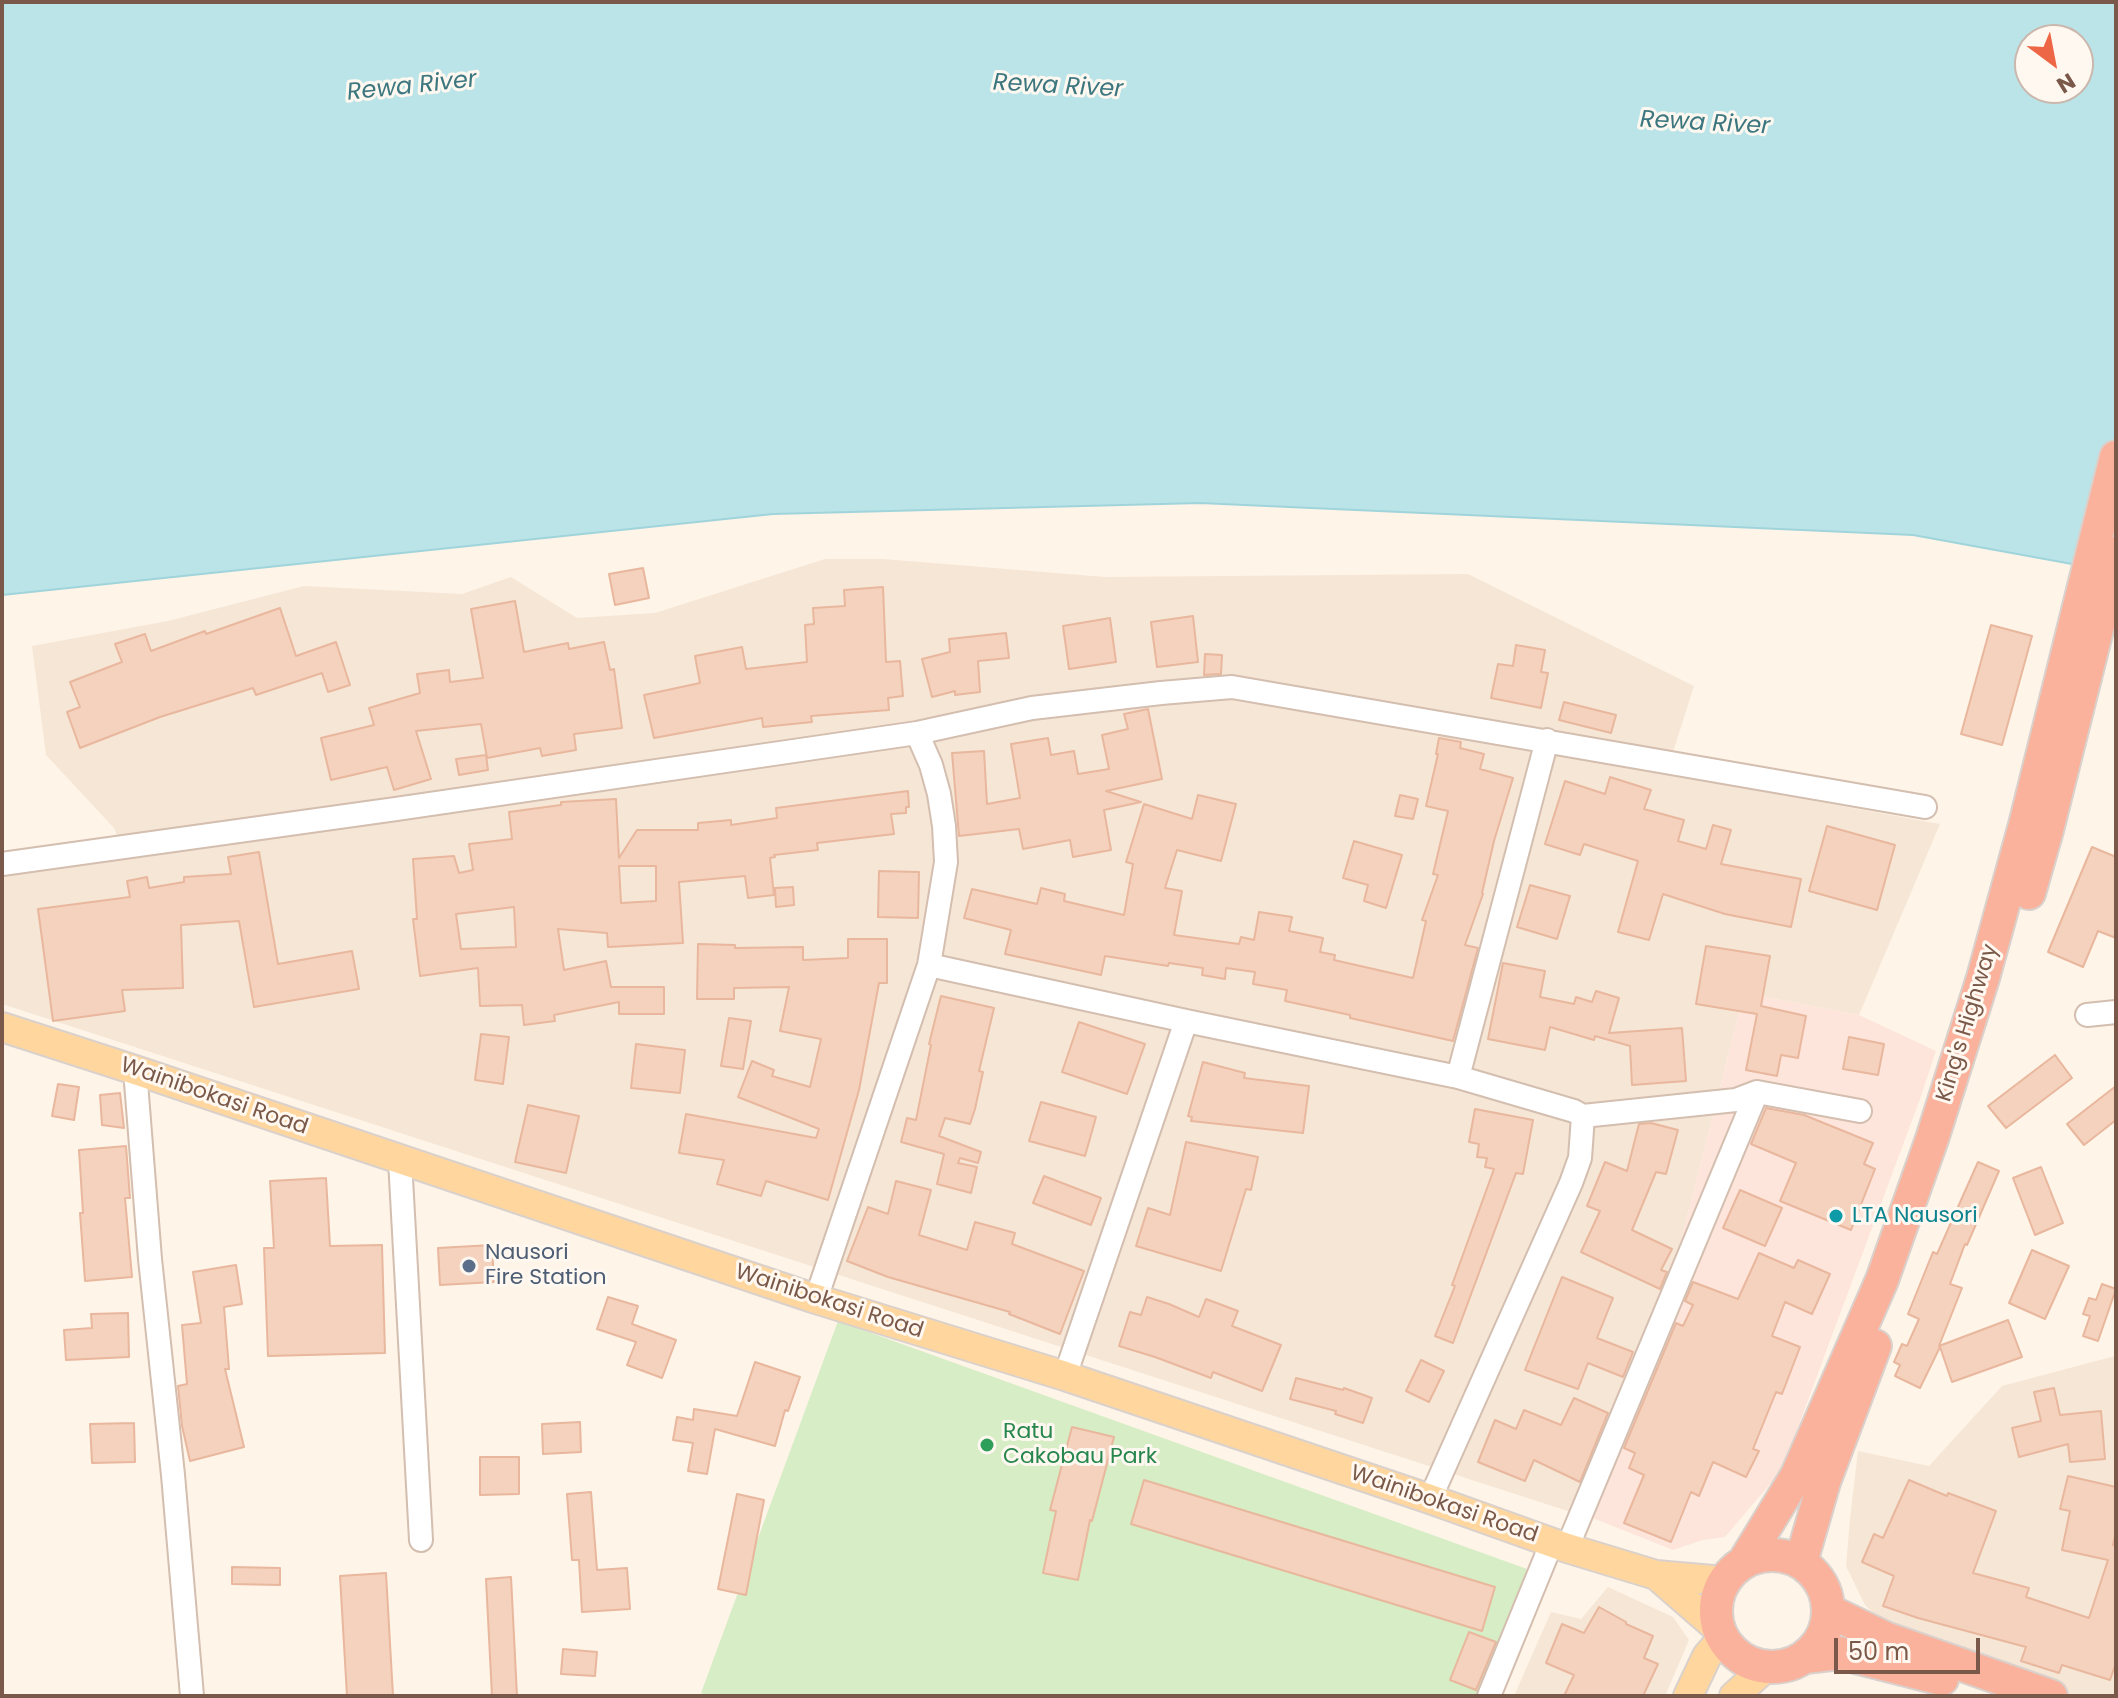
<!DOCTYPE html>
<style>
body{margin:0}
#map{position:relative;width:2118px;height:1698px;overflow:hidden;background:#fef4e8;font-family:Poppins,sans-serif}
canvas{display:block}
.frame{position:absolute;inset:0;border:4px solid #7a594a;pointer-events:none}
.north{position:absolute;left:2014px;top:24px;width:80px;height:80px;box-sizing:border-box;background:#fff8f0;border:2px solid #cab8ae;border-radius:50%;rotate:148deg;font-size:22px;font-weight:700;line-height:32px;text-align:center;color:#7a594a}
.north::after{content:'';display:block;margin:auto;width:28px;height:36px;background:#ed6747;clip-path:polygon(50% 0,100% 100%,50% 72%,0 100%)}
.scale{position:absolute;left:1834px;top:1638px;width:146px;height:36px;box-sizing:border-box;border:4px solid #7a594a;border-top:0;padding-left:10px;font-size:24px;line-height:28px;white-space:nowrap;color:#7a594a;-webkit-text-stroke:6px #fff8f0;paint-order:stroke}
</style>
<div id="map">
<canvas width="2118" height="1698"></canvas>
<div class="frame"></div>
<div class="north">N</div>
<div class="scale">50 m</div>
</div>
<script>
const g = document.querySelector('canvas').getContext('2d');
g.lineJoin = 'round';
function fill(path, color) { g.fillStyle = color; g.fill(path, 'evenodd'); }
const shape = rows => new Path2D(rows.map(r => 'M' + r).join(''));
function trace(path, color, width, dash) { g.strokeStyle = color; g.lineWidth = width; g.lineCap = dash ? 'butt' : 'round'; g.setLineDash(dash || []); g.stroke(path); }
function drawText(font, color, halo, rows, align = 'center') {
  g.font = font + ' Poppins,sans-serif'; g.lineWidth = 6; g.setLineDash([]); g.textBaseline = 'middle'; g.strokeStyle = halo; g.fillStyle = color; for (const [text, x, y, turn = 0] of rows) {
    g.save(); g.translate(x, y); g.rotate((+turn || 0) * Math.PI / 180); g.textAlign = isNaN(turn) ? turn : align; if (halo) g.strokeText(text, 0, 0); g.fillText(text, 0, 0); g.restore();
  }
}
const residential = shape([
 [825,559,883,559,1105,577,1468,574,1694,686,1666,774,1940,824,1859,1015,1744,993,1678,1252,1628,1389,1577,1514,2,1004,2,874,124,852,114,828,46,755,32,646,168,621,304,586,462,594,511,577,577,618,655,613],
 [2115,1356,2116,1696,2073,1696,1895,1634,1865,1605,1846,1566,1850,1519,1858,1451,1929,1466,2002,1386],
 [1608,1587,1673,1617,1689,1640,1665,1696,1514,1696,1551,1612,1581,1619]
]);
const commercial = shape([
 [1744,993,1859,1015,1936,1051,1920,1099,1782,1470,1725,1537,1703,1540,1673,1550,1595,1519,1577,1514,1628,1389,1678,1252]
]);
const green = shape([
 [838,1321,1527,1569,1480,1696,709,1696,701,1693]
]);
const water = shape([
 [2,2,2116,2,2116,572,1913,535,1200,503,773,514,2,595,2,2],
 [2030,40,2078,40,2078,88,2030,88,2030,40]
]);
const building = shape([
 [643,568,649,598,615,605,609,574,643,568],
 [883,587,886,662,900,661,903,696,888,698,889,710,811,716,812,722,763,727,762,718,654,738,644,695,700,683,695,656,742,647,746,669,807,662,805,625,814,624,813,608,845,606,844,590,883,587],
 [515,601,524,652,568,643,569,649,604,642,610,670,614,669,622,728,574,734,576,750,542,756,540,748,487,758,481,724,416,731,431,779,394,790,387,767,331,780,321,738,374,725,369,708,420,693,417,674,449,670,450,682,483,678,471,609,515,601],
 [280,608,296,656,336,642,350,685,328,692,322,673,256,695,253,688,160,717,80,748,67,712,80,707,70,682,122,662,115,644,145,634,151,651,205,631,206,634,280,608],
 [1193,616,1198,662,1157,667,1151,622,1193,616],
 [1110,618,1116,662,1069,669,1063,626,1110,618],
 [1991,625,2032,636,2002,745,1961,734,1991,625],
 [1006,633,1009,658,978,661,980,692,955,695,955,691,932,697,922,659,950,652,949,639,1006,633],
 [1516,645,1545,650,1541,672,1548,673,1541,708,1491,698,1498,664,1513,666,1516,645],
 [1205,654,1222,655,1221,674,1204,675,1205,654],
 [1564,702,1616,715,1611,733,1559,720,1564,702],
 [1148,709,1162,779,1106,791,1141,802,1104,810,1111,850,1073,857,1070,840,1023,849,1019,829,959,836,952,753,984,751,987,804,1020,798,1011,744,1048,738,1051,755,1074,751,1078,774,1109,769,1102,735,1128,729,1124,714,1148,709],
 [1439,738,1461,742,1460,748,1484,754,1480,769,1513,778,1494,841,1482,893,1483,894,1465,945,1478,948,1453,1041,1350,1018,1350,1015,1285,1001,1287,990,1253,984,1255,972,1226,968,1225,979,1202,975,1203,968,1169,963,1168,966,1105,956,1101,975,1005,954,1011,930,964,918,972,889,1037,904,1041,888,1065,894,1064,901,1124,915,1133,864,1126,862,1144,804,1192,819,1198,795,1236,804,1221,861,1177,850,1165,888,1182,891,1174,935,1239,944,1241,937,1254,940,1259,912,1292,917,1289,931,1323,938,1320,952,1335,955,1334,960,1413,978,1426,921,1422,920,1438,875,1433,874,1448,811,1426,806,1438,754,1436,754,1439,738],
 [486,755,488,770,459,775,456,759,486,755],
 [1610,777,1651,790,1644,809,1684,820,1678,841,1706,849,1713,825,1731,830,1721,864,1801,879,1791,927,1725,914,1663,894,1649,940,1618,932,1638,861,1584,844,1580,855,1545,844,1565,781,1605,794,1610,777],
 [908,791,909,807,906,807,906,813,891,814,894,834,817,843,818,850,774,855,775,857,770,858,774,895,748,898,745,876,679,882,683,943,608,947,607,933,558,929,564,970,606,961,611,987,664,987,664,1014,619,1014,619,1002,554,1015,555,1021,524,1025,522,1005,480,1006,478,968,420,976,413,919,417,919,413,859,454,856,459,873,473,870,469,844,512,839,509,812,561,805,561,802,616,799,619,858,637,830,698,830,698,823,731,820,731,825,777,818,776,808,908,791],
 [619,866,656,866,656,901,621,903,619,866],
 [514,907,516,947,461,949,456,914,514,907],
 [1400,795,1418,799,1413,819,1395,816,1400,795],
 [1827,826,1895,845,1877,910,1809,891,1827,826],
 [1354,841,1402,855,1386,908,1364,901,1368,885,1343,878,1354,841],
 [2092,847,2116,857,2116,938,2098,931,2083,967,2048,952,2092,847],
 [259,852,278,964,352,951,359,989,254,1007,239,921,181,925,183,988,122,990,125,1011,53,1021,38,909,130,897,127,881,147,877,149,888,184,882,184,877,231,874,228,857,259,852],
 [879,871,919,872,918,918,878,917,879,871],
 [1530,885,1570,896,1557,939,1517,927,1530,885],
 [793,887,794,905,776,907,775,888,793,887],
 [848,939,887,939,887,983,879,983,859,1090,828,1200,766,1181,761,1196,717,1184,724,1160,679,1153,686,1114,816,1138,819,1129,738,1097,752,1061,774,1070,772,1076,810,1087,821,1039,780,1031,789,987,734,988,734,999,697,999,698,944,735,945,735,948,803,947,803,960,848,958,848,939],
 [1706,946,1770,956,1761,1006,1806,1016,1798,1058,1781,1055,1777,1076,1746,1070,1757,1014,1696,1004,1706,946],
 [1503,963,1545,971,1540,997,1574,1004,1576,997,1592,1002,1596,991,1619,998,1609,1033,1682,1028,1686,1081,1632,1085,1630,1046,1595,1036,1594,1040,1550,1027,1545,1050,1488,1039,1503,963],
 [941,996,994,1008,979,1071,983,1072,975,1109,970,1124,945,1118,939,1136,981,1152,978,1163,960,1158,958,1163,977,1167,971,1193,937,1184,944,1154,901,1142,907,1118,916,1120,931,1045,929,1044,941,996],
 [729,1018,751,1021,743,1069,721,1066,729,1018],
 [1079,1022,1145,1044,1127,1094,1062,1072,1079,1022],
 [481,1034,509,1037,503,1084,475,1080,481,1034],
 [1849,1037,1884,1044,1878,1075,1843,1069,1849,1037],
 [636,1044,685,1050,680,1093,631,1088,636,1044],
 [2055,1055,2072,1078,2006,1128,1988,1106,2055,1055],
 [1203,1062,1245,1073,1244,1078,1309,1086,1303,1133,1191,1121,1192,1117,1188,1116,1203,1062],
 [58,1084,79,1087,74,1120,52,1116,58,1084],
 [2116,1086,2116,1120,2084,1145,2067,1124,2116,1086],
 [120,1093,124,1128,102,1125,100,1095,120,1093],
 [1041,1102,1096,1117,1085,1156,1029,1141,1041,1102],
 [528,1105,579,1116,566,1173,515,1162,528,1105],
 [1766,1108,1804,1115,1873,1143,1864,1164,1875,1169,1851,1230,1780,1201,1796,1163,1751,1144,1766,1108],
 [1475,1109,1533,1120,1523,1174,1516,1173,1453,1343,1435,1336,1455,1286,1452,1285,1494,1169,1485,1167,1487,1158,1477,1157,1479,1144,1469,1142,1475,1109],
 [1651,1123,1678,1130,1666,1174,1656,1172,1632,1230,1672,1249,1661,1270,1667,1272,1660,1289,1581,1252,1600,1211,1587,1206,1605,1162,1627,1171,1639,1124,1651,1123],
 [1186,1142,1258,1157,1251,1190,1246,1189,1221,1271,1136,1246,1148,1208,1170,1215,1186,1142],
 [126,1146,130,1198,125,1198,132,1277,85,1281,80,1213,83,1213,79,1150,126,1146],
 [1978,1162,1999,1171,1967,1245,1965,1244,1950,1284,1962,1288,1939,1346,2008,1320,2022,1357,1952,1382,1940,1347,1920,1388,1895,1376,1900,1365,1894,1362,1902,1344,1907,1346,1919,1319,1908,1314,1933,1252,1937,1254,1978,1162],
 [2041,1167,2063,1223,2035,1235,2013,1178,2041,1167],
 [1044,1176,1101,1198,1091,1225,1033,1203,1044,1176],
 [326,1178,330,1246,382,1245,385,1353,268,1356,264,1248,274,1248,270,1181,326,1178],
 [896,1181,931,1190,919,1235,967,1250,975,1222,1015,1233,1012,1244,1084,1271,1060,1334,1009,1314,1010,1312,888,1277,847,1261,868,1207,888,1214,896,1181],
 [1740,1190,1782,1208,1765,1246,1723,1228,1740,1190],
 [492,1245,494,1282,440,1285,438,1248,492,1245],
 [2032,1250,2069,1266,2045,1319,2009,1303,2032,1250],
 [1759,1253,1794,1268,1798,1260,1830,1274,1812,1314,1785,1302,1772,1336,1800,1347,1782,1394,1776,1392,1753,1449,1759,1451,1746,1477,1713,1462,1699,1496,1691,1492,1671,1542,1624,1523,1644,1475,1629,1468,1635,1453,1624,1448,1676,1323,1683,1326,1693,1305,1685,1301,1693,1282,1738,1299,1759,1253],
 [236,1265,242,1304,224,1307,229,1369,225,1369,244,1447,190,1461,182,1426,178,1386,187,1384,182,1325,201,1323,193,1272,236,1265],
 [1562,1277,1613,1298,1597,1338,1633,1352,1623,1377,1588,1363,1578,1389,1525,1370,1562,1277],
 [2102,1284,2116,1289,2098,1341,2083,1336,2090,1316,2083,1314,2089,1298,2096,1300,2102,1284],
 [608,1297,638,1306,632,1324,676,1340,662,1378,627,1365,636,1342,597,1329,608,1297],
 [1147,1297,1169,1304,1199,1317,1206,1299,1238,1311,1232,1326,1281,1345,1262,1391,1213,1372,1211,1378,1155,1357,1119,1346,1130,1312,1141,1315,1147,1297],
 [128,1313,129,1357,66,1360,64,1330,92,1328,91,1314,128,1313],
 [1421,1360,1444,1371,1429,1402,1406,1391,1421,1360],
 [755,1362,800,1377,788,1411,785,1410,775,1446,715,1429,707,1474,688,1471,693,1443,673,1440,677,1417,693,1420,694,1409,737,1416,755,1362],
 [1296,1378,1343,1390,1344,1388,1372,1398,1363,1423,1335,1414,1336,1411,1290,1399,1296,1378],
 [2054,1388,2060,1415,2101,1411,2105,1459,2070,1462,2068,1444,2019,1457,2012,1428,2041,1421,2034,1392,2054,1388],
 [1574,1398,1608,1413,1580,1482,1534,1460,1525,1481,1478,1462,1495,1420,1516,1429,1524,1410,1561,1425,1574,1398],
 [580,1422,581,1452,543,1454,542,1424,580,1422],
 [134,1423,135,1462,92,1463,90,1424,134,1423],
 [1072,1427,1114,1437,1092,1521,1090,1520,1078,1580,1043,1573,1056,1511,1050,1510,1072,1427],
 [480,1457,519,1457,519,1494,480,1495,480,1457],
 [2068,1476,2116,1487,2116,1532,2113,1545,2116,1546,2116,1663,2110,1680,2062,1665,2059,1673,2021,1661,2026,1647,1918,1618,1883,1606,1894,1576,1862,1562,1874,1534,1883,1538,1909,1480,1947,1496,1948,1493,1996,1511,1973,1573,2029,1588,2026,1597,2089,1618,2108,1560,2062,1550,2070,1511,2060,1509,2068,1476],
 [1144,1480,1495,1587,1482,1631,1131,1524,1144,1480],
 [591,1492,597,1570,627,1568,630,1609,582,1612,579,1560,572,1560,567,1494,591,1492],
 [737,1494,764,1500,746,1595,718,1589,737,1494],
 [232,1567,280,1568,280,1585,232,1584,232,1567],
 [386,1573,393,1696,347,1696,340,1576,386,1573],
 [511,1577,517,1696,492,1696,486,1579,511,1577],
 [1599,1607,1626,1622,1626,1624,1653,1636,1644,1658,1658,1664,1643,1696,1564,1696,1574,1675,1546,1663,1562,1624,1584,1633,1599,1607],
 [1469,1632,1496,1642,1476,1690,1450,1680,1469,1632],
 [563,1649,597,1652,595,1676,561,1674,563,1649]
]);
const minor = shape([
 [2,864,396,809,917,733,1032,708,1161,693,1232,687,1925,807],
 [929,965,1186,1021,1458,1077,1574,1111,1583,1116,1736,1100,1757,1092,1860,1111],
 [2087,1015,2116,1012],
 [135,1070,150,1259,173,1475,192,1696],
 [1458,1077,1547,740],
 [400,1160,421,1540],
 [816,1299,929,965,946,862,944,826,939,794,931,765,917,733],
 [1065,1376,1186,1021],
 [1430,1499,1571,1183,1580,1158,1583,1116],
 [1567,1548,1757,1092],
 [1489,1696,1552,1542]
]);
const major = shape([
 [2,1027,135,1070,816,1299,1065,1376,1430,1499,1567,1548,1656,1575,1724,1581],
 [1656,1575,1717,1628],
 [1688,1696,1707,1656,1722,1639],
 [1734,1696,1765,1668]
]);
const highway = shape([
 [2029,893,2047,830,2116,553],
 '1716 1611a56 56 0 1 1 112 0a56 56 0 1 1-112 0Z',
 [1744,1562,1797,1475,1882,1280,1932,1139,1983,978,2025,825,2116,457],
 [1801,1562,1824,1482,1875,1346],
 [1829,1611,1885,1638,2051,1696],
 [1805,1657,1840,1653,1942,1679]
]);
const markers = [
 [1836,1216,8,"#0f9aa8"],
 [469,1266,8,"#5c6f8a"],
 [987,1445,8,"#2e9e5b"]
];
const streetNames = [
 ["King's Highway",1968,1023,-73],
 ["Wainibokasi Road",214,1097,19],
 ["Wainibokasi Road",829,1302,18],
 ["Wainibokasi Road",1444,1505,19]
];
const cultureNames = [
 ["LTA Nausori",1852,1216]
];
const serviceNames = [
 ["Nausori",485,1253],
 ["Fire Station",485,1278]
];
const leisureNames = [
 ["Ratu",1003,1432],
 ["Cakobau Park",1003,1457]
];
const waterNames = [
 ["Rewa River",412,87,-6],
 ["Rewa River",1058,87,3],
 ["Rewa River",1705,124,3]
];
fill(residential, '#f6e6d6');
fill(commercial, '#fee5db');
fill(green, '#d6edc5');
fill(water, '#bbe4e9');
trace(water, '#a0d4db', 2);
fill(building, '#f5d2be');
trace(building, '#e8b79d', 2);
trace(minor, '#d3beaf', 26);
trace(major, '#dad1cc', 32);
trace(highway, '#dad1cc', 36);
trace(minor, '#fff', 22);
trace(major, '#ffd79e', 28);
trace(highway, '#fab29c', 32);
for (const [x, y, r, color] of markers) { const dot = new Path2D(); dot.arc(x, y, r, 0, 2 * Math.PI); g.fillStyle = color; g.fill(dot); trace(dot, '#fff8f0', 3); }
drawText('22px', '#7a594a', '#fff8f0', streetNames);
drawText('22px', '#0d838f', '#fff8f0', cultureNames, 'left');
drawText('22px', '#4e5e75', '#fff8f0', serviceNames, 'left');
drawText('22px', '#27864d', '#fff8f0', leisureNames, 'left');
drawText('italic 24px', '#3c767f', '#fff8f0', waterNames);
</script>
